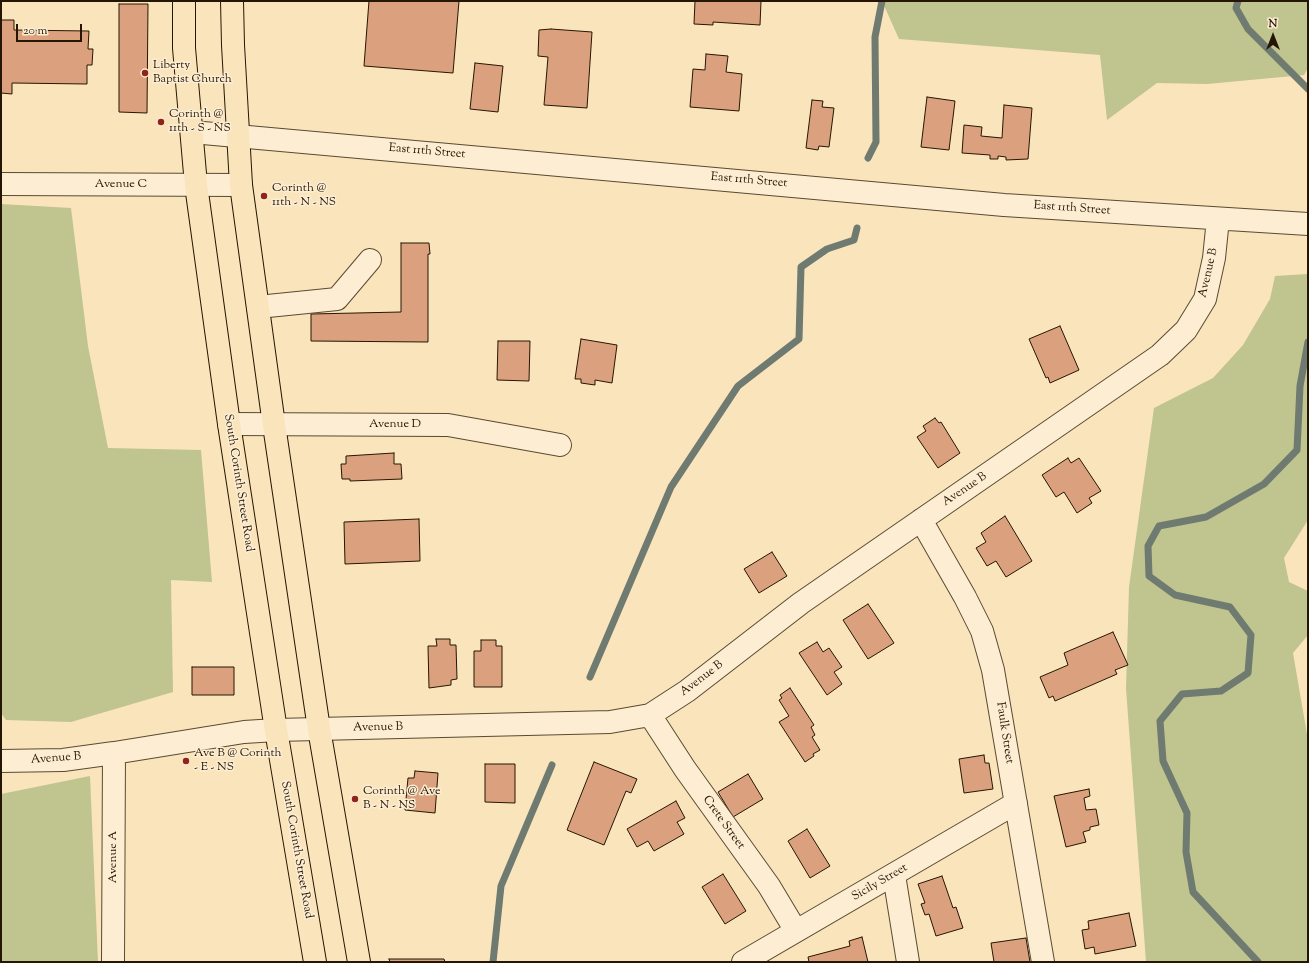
<!DOCTYPE html>
<style>
body{margin:0}
#map{position:relative;width:1309px;height:963px;overflow:hidden;background:#fae4bc;font-family:"Sorts Mill Goudy",serif}
canvas{display:block}
.frame{position:absolute;inset:0;border:2px solid #251603;pointer-events:none}
.north{position:absolute;left:1253px;top:16px;width:40px;height:40px;-webkit-text-stroke:3px #fcedd3;paint-order:stroke;rotate:0deg;font-size:11px;font-weight:700;line-height:16px;text-align:center;color:#251603}
.north::after{content:'';display:block;margin:auto;width:14px;height:18px;background:#251603;clip-path:polygon(50% 0,100% 100%,50% 72%,0 100%)}
.scale{position:absolute;left:16px;top:24px;width:66px;height:18px;box-sizing:border-box;border:2px solid #251603;border-top:0;padding-left:5px;font-size:12px;line-height:14px;white-space:nowrap;color:#251603;-webkit-text-stroke:3px #fcedd3;paint-order:stroke}
</style>
<div id="map">
<canvas width="1309" height="963"></canvas>
<div class="frame"></div>
<div class="north">N</div>
<div class="scale">20 m</div>
</div>
<script>
const g = document.querySelector('canvas').getContext('2d');
g.lineJoin = 'round';
function fill(path, color) { g.fillStyle = color; g.fill(path, 'evenodd'); }
const shape = rows => new Path2D(rows.map(r => 'M' + r).join(''));
function trace(path, color, width, dash) { g.strokeStyle = color; g.lineWidth = width; g.lineCap = dash ? 'butt' : 'round'; g.setLineDash(dash || []); g.stroke(path); }
function drawText(font, color, halo, rows, align = 'center') {
  g.font = font + ' "Sorts Mill Goudy",serif'; g.lineWidth = 3; g.setLineDash([]); g.textBaseline = 'middle'; g.strokeStyle = halo; g.fillStyle = color; for (const [text, x, y, turn = 0] of rows) {
    g.save(); g.translate(x, y); g.rotate((+turn || 0) * Math.PI / 180); g.textAlign = isNaN(turn) ? turn : align; if (halo) g.strokeText(text, 0, 0); g.fillText(text, 0, 0); g.restore();
  }
}
const green = shape([
 [882,1,1308,1,1308,68,1304,75,1207,84,1157,83,1107,120,1100,55,899,39],
 [1,204,71,208,88,346,108,448,201,450,212,582,171,580,173,692,71,722,6,720,1,713],
 [1308,274,1308,520,1284,558,1289,582,1308,591,1308,635,1293,653,1308,740,1308,962,1146,962,1126,688,1129,587,1154,408,1213,378,1243,345,1270,299,1275,276],
 [90,776,98,962,1,962,1,794]
]);
const stream = shape([
 [1238,1,1236,8,1248,29,1308,89],
 [868,158,876,142,875,37,882,1],
 [590,677,671,487,738,386,799,339,801,267,827,249,854,240,857,228],
 [493,962,501,886,552,765],
 [1258,962,1193,892,1186,852,1187,813,1163,761,1160,721,1182,694,1221,691,1248,673,1251,635,1230,607,1175,595,1149,576,1148,546,1159,526,1206,517,1264,484,1297,450,1300,386,1308,342]
]);
const building = shape([
 [369,1,459,1,453,73,364,66,369,1],
 [695,1,761,1,760,25,713,22,713,25,694,24,695,1],
 [119,4,148,4,147,113,119,112,119,4],
 [1,20,14,20,14,30,89,31,88,49,93,49,92,65,87,65,87,84,12,83,12,94,1,93,1,20],
 [551,29,592,32,587,108,544,105,548,57,538,56,539,30,551,29],
 [706,54,728,56,726,72,742,74,739,111,690,107,693,69,705,70,706,54],
 [475,63,503,66,498,112,470,109,475,63],
 [927,97,955,101,949,150,921,147,927,97],
 [812,100,823,101,822,107,834,108,829,147,819,146,818,150,806,148,812,100],
 [1004,105,1032,108,1028,159,1006,160,1006,157,998,156,998,159,990,159,990,155,962,153,964,125,982,127,981,136,1002,138,1004,105],
 [401,243,429,243,430,254,428,254,428,342,311,341,311,314,401,312,401,243],
 [1060,326,1079,370,1050,383,1048,377,1046,378,1029,339,1060,326],
 [581,339,617,345,612,383,595,380,595,385,581,383,581,379,575,379,581,339],
 [498,341,530,341,529,381,497,380,498,341],
 [935,418,939,423,941,422,960,453,938,468,917,437,926,431,923,426,935,418],
 [394,453,394,464,401,464,402,479,350,481,350,479,342,479,341,464,346,464,346,456,394,453],
 [1068,458,1071,463,1079,458,1101,491,1089,498,1092,503,1077,513,1064,492,1056,497,1042,475,1068,458],
 [1005,516,1032,561,1006,577,996,561,987,566,976,548,986,542,981,533,1005,516],
 [419,519,420,561,345,564,344,522,419,519],
 [772,552,787,576,759,593,744,569,772,552],
 [868,604,894,643,868,659,843,620,868,604],
 [1113,632,1128,665,1115,670,1117,674,1055,701,1053,696,1049,698,1040,677,1068,665,1064,653,1113,632],
 [436,639,450,639,450,645,456,645,457,679,451,680,451,685,429,688,428,646,437,646,436,639],
 [481,640,496,640,496,646,502,646,502,687,474,687,474,651,481,651,481,640],
 [817,642,823,652,829,648,842,667,834,672,842,684,827,695,799,653,817,642],
 [192,667,234,667,234,695,192,695,192,667],
 [790,688,814,725,811,727,815,735,812,737,820,750,813,754,814,756,805,762,779,722,789,716,779,700,782,698,780,695,790,688],
 [984,755,985,763,989,763,993,789,964,793,959,759,984,755],
 [594,762,637,779,631,793,626,791,604,845,567,830,594,762],
 [485,764,515,764,515,803,485,802,485,764],
 [415,771,438,773,435,813,405,810,408,778,414,778,415,771],
 [748,774,763,799,733,817,718,792,748,774],
 [1089,789,1090,796,1084,798,1086,810,1096,809,1099,825,1090,827,1090,830,1083,832,1086,842,1066,847,1054,796,1089,789],
 [676,801,685,818,677,822,684,834,654,851,648,841,637,847,627,829,676,801],
 [807,829,830,866,810,878,788,841,807,829],
 [723,874,746,911,725,924,702,887,723,874],
 [942,876,953,908,956,907,963,928,936,936,929,914,925,915,921,904,925,903,918,884,942,876],
 [1129,913,1136,946,1095,954,1094,947,1085,949,1082,930,1089,929,1088,921,1129,913],
 [862,937,868,962,809,962,808,957,850,946,849,941,862,937],
 [1026,938,1030,962,994,962,991,943,1026,938],
 [389,959,444,959,445,962,390,962,389,959]
]);
const minor = shape([
 [192,132,1004,205,1308,224],
 [1,184,241,185],
 [258,307,337,299,370,260],
 [229,424,448,425,560,445],
 [921,520,965,597,982,631,993,670,1043,962],
 [650,715,685,769,769,886,796,931],
 [1,761,63,760,114,753,244,732,276,730,610,722,650,715,687,691,801,603,1160,355,1186,330,1205,299,1214,258,1218,219],
 [894,875,908,962],
 [113,962,114,753],
 [743,962,1016,803]
]);
const major = shape([
 [184,1,184,48,196,185,229,424,276,730,315,962],
 [232,1,233,45,241,185,274,425,319,729,359,962]
]);
const markers = [
 [145,73,4,"#8f2418"],
 [161,122,4,"#8f2418"],
 [264,196,4,"#8f2418"],
 [186,761,4,"#8f2418"],
 [355,799,4,"#8f2418"]
];
const poiNames = [
 ["Liberty",153,66],
 ["Baptist Church",153,80],
 ["Corinth @",169,115],
 ["11th - S - NS",169,129],
 ["Corinth @",272,189],
 ["11th - N - NS",272,203],
 ["Ave B @ Corinth",194,754],
 ["- E - NS",194,768],
 ["Corinth @ Ave",363,792],
 ["B - N - NS",363,806]
];
const streetNames = [
 ["East 11th Street",427,152,5],
 ["East 11th Street",749,181,5],
 ["Avenue C",121,185],
 ["East 11th Street",1072,209,4],
 ["Avenue B",1209,273,-77],
 ["Avenue D",395,425],
 ["South Corinth Street Road",238,483,81],
 ["Avenue B",965,490,-34],
 ["Avenue B",702,679,-37],
 ["Avenue B",378,728,-1],
 ["Faulk Street",1004,733,81],
 ["Avenue B",56,759,-4],
 ["Crete Street",723,823,54],
 ["South Corinth Street Road",296,850,80],
 ["Avenue A",114,857,-90],
 ["Sicily Street",880,883,-30]
];
fill(green, '#c0c48f');
trace(stream, '#6f7a70', 7);
fill(building, '#dba07d');
trace(building, '#251603', 1);
trace(minor, '#5a4a31', 24);
trace(major, '#251603', 24);
trace(minor, '#fcedd3', 22);
trace(major, '#fae4bc', 22);
for (const [x, y, r, color] of markers) { const dot = new Path2D(); dot.arc(x, y, r, 0, 2 * Math.PI); g.fillStyle = color; g.fill(dot); trace(dot, '#fcedd3', 1.5); }
drawText('12px', '#251603', '#fcedd3', poiNames, 'left');
drawText('12px', '#251603', '#fcedd3', streetNames);
</script>
